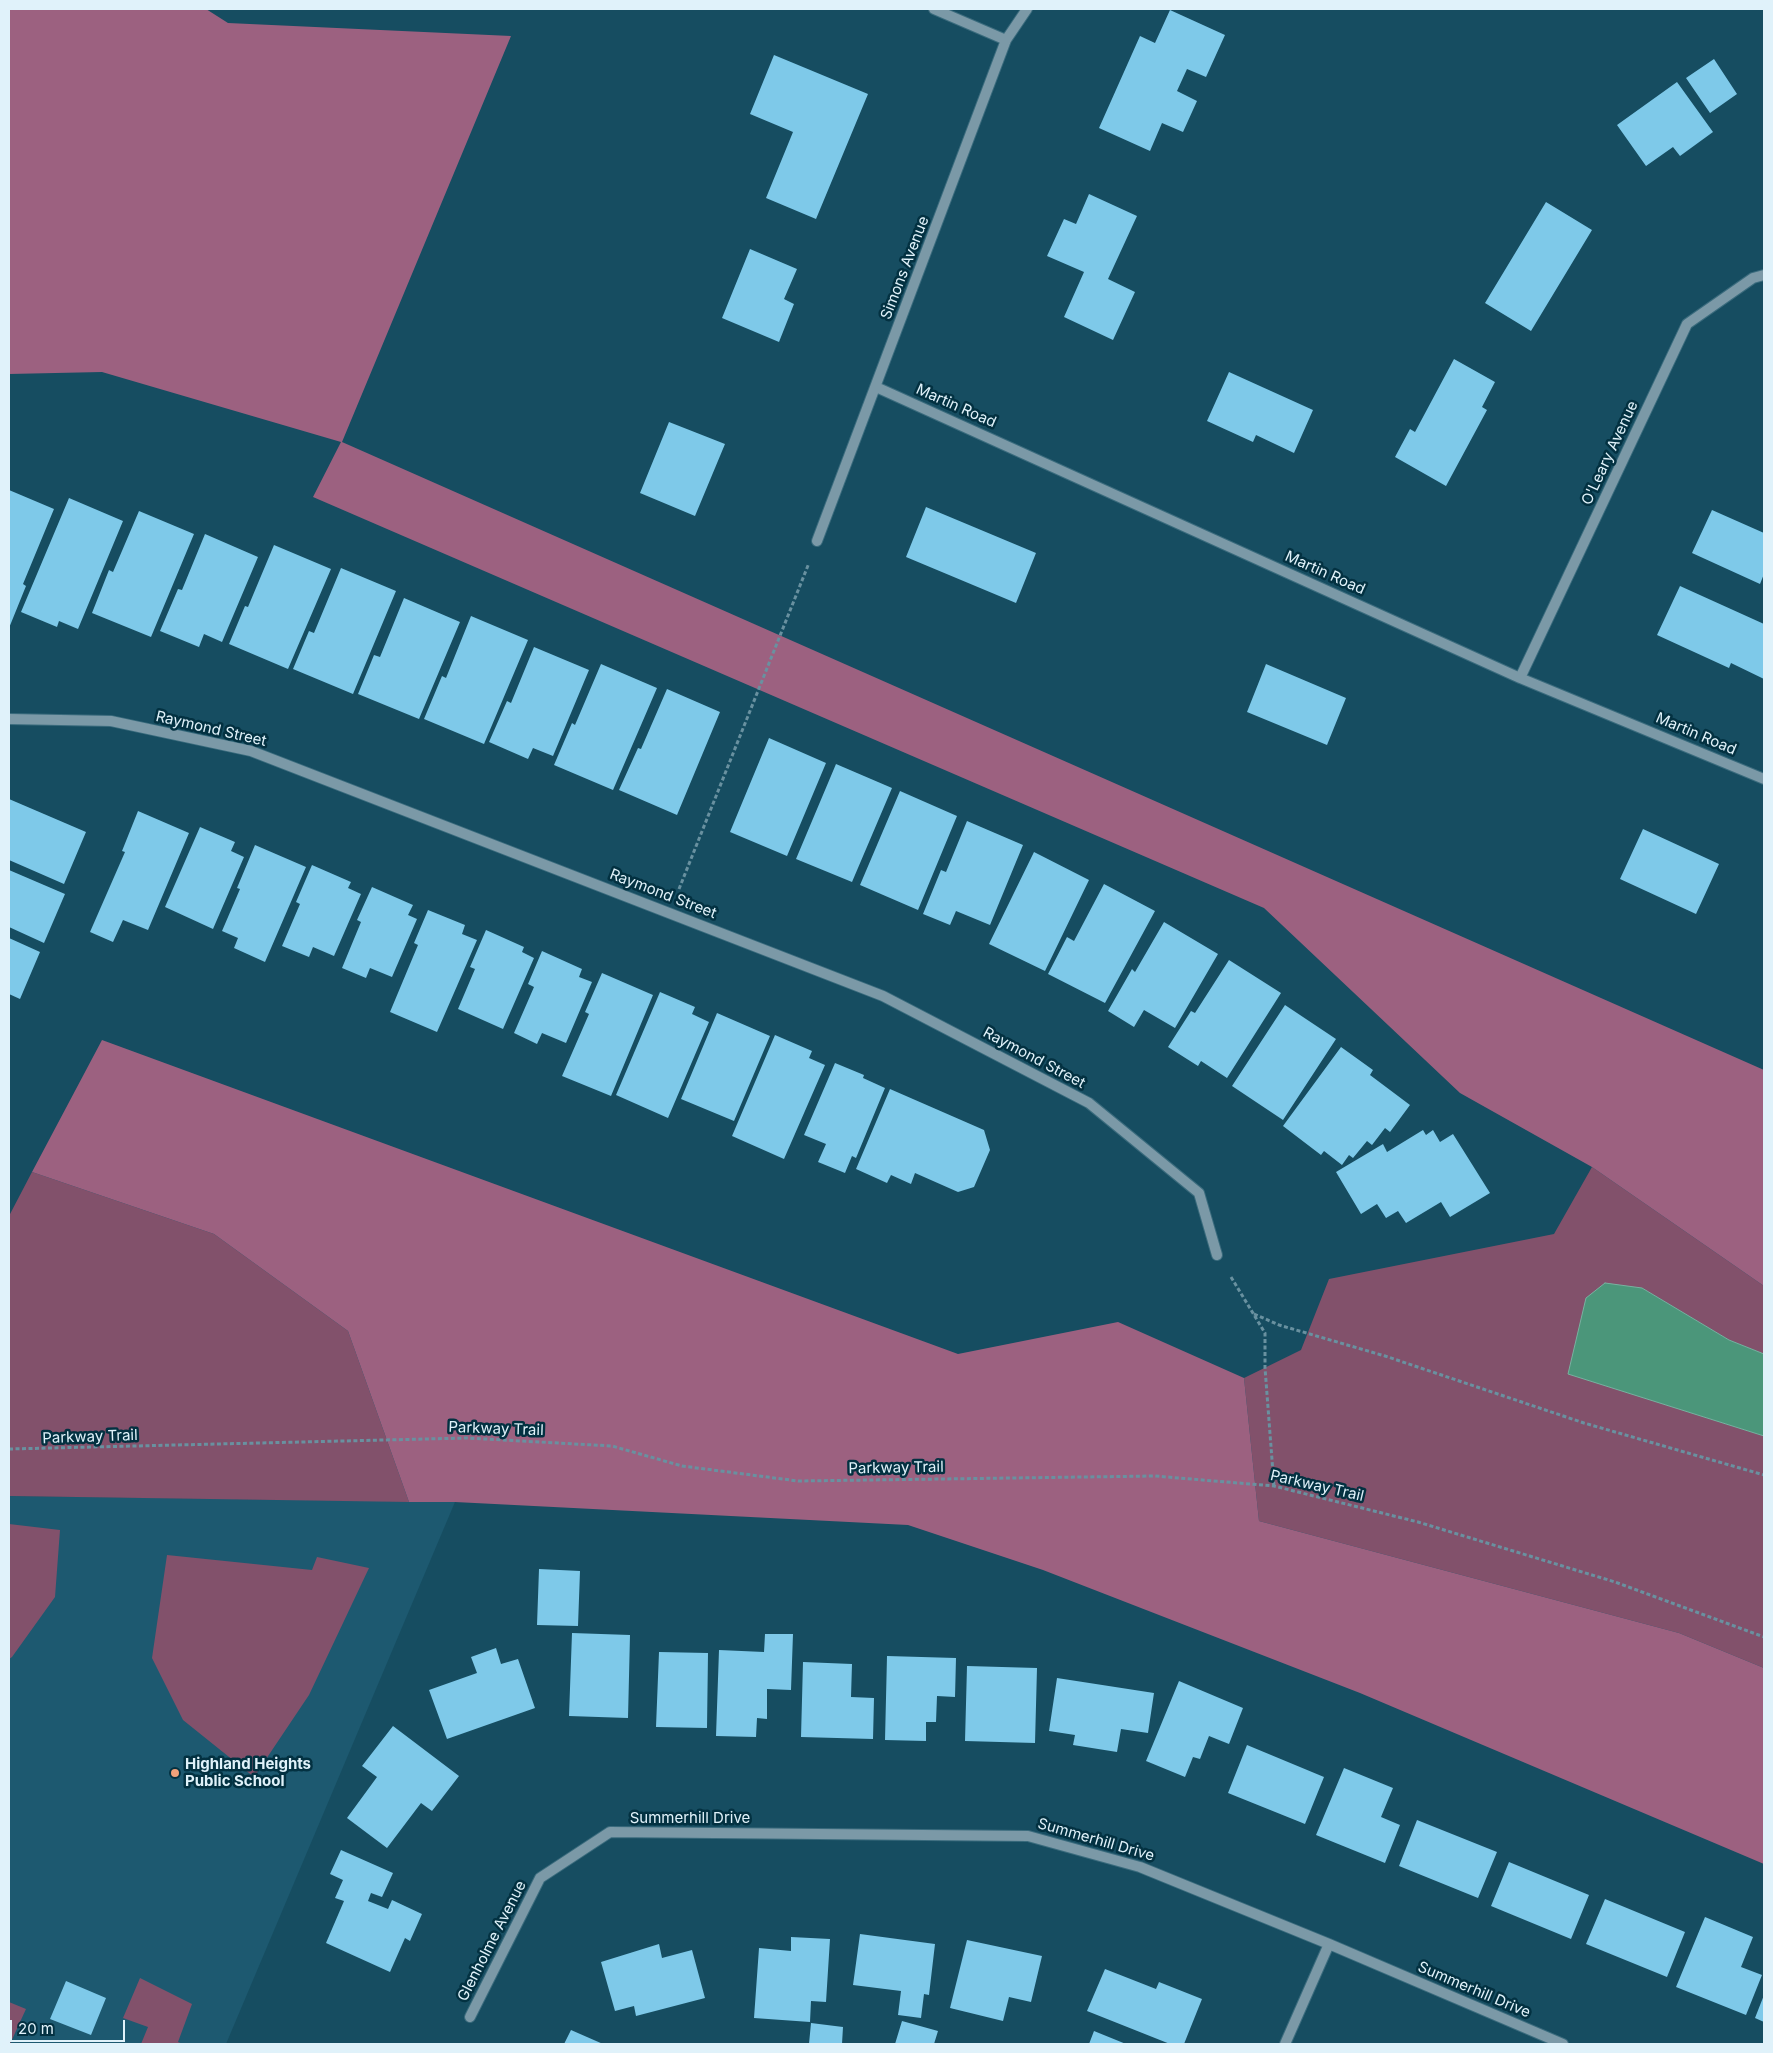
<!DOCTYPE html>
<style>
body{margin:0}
#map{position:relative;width:1773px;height:2053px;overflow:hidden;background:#164d61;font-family:Inter,sans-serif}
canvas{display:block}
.frame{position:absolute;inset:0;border:10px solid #e0f2fa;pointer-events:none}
.scale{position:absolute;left:10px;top:2020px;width:115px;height:22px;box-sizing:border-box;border:2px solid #e0f2fa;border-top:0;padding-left:6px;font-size:15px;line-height:18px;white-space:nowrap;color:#e0f2fa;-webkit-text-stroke:4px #033141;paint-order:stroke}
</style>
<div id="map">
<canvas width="1773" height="2053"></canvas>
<div class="frame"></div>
<div class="scale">20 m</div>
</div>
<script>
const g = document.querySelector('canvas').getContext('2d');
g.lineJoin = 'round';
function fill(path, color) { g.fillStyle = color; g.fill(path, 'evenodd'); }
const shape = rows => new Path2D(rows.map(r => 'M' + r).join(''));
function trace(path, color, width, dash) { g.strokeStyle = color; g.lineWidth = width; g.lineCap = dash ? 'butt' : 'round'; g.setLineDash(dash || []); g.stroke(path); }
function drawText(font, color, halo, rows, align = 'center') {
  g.font = font + ' Inter,sans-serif'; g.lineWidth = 5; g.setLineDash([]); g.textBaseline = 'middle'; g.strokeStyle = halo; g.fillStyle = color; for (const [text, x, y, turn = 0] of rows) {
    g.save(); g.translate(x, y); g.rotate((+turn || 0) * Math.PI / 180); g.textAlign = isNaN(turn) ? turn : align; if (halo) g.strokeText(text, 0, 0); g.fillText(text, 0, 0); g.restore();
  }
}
const built = shape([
 [9,1496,455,1502,226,2044,9,2044]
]);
const green = shape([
 [1592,1167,1764,1286,1764,1354,1729,1340,1642,1288,1569,1374,1764,1436,1764,1668,1679,1633,1259,1521,1244,1378,1301,1350,1329,1279,1554,1234],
 [32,1172,214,1234,348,1331,409,1502,9,1496,9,1216],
 [9,1524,60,1530,55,1597,12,1657,9,1659],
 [167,1555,312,1570,317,1557,369,1568,309,1695,254,1777,183,1720,152,1658],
 [140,1978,192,2004,178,2042,183,2044,141,2044,148,2027,123,2018],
 [9,2002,26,2009,10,2044,9,2044]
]);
const forest = shape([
 [9,9,206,9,228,23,511,36,342,442,1764,1070,1764,1286,1592,1167,1460,1093,1264,908,313,497,341,442,102,372,9,374],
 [102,1040,958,1354,1118,1322,1244,1378,1259,1521,1679,1633,1764,1668,1764,1864,1360,1693,1043,1570,908,1525,455,1502,409,1502,348,1331,214,1234,32,1172]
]);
const water = shape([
 [1605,1283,1642,1288,1729,1340,1764,1354,1764,1436,1568,1374,1586,1298,1605,1283]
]);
const building = shape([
 [1170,10,1225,35,1206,77,1187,69,1177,91,1197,101,1183,132,1162,123,1150,151,1099,128,1140,36,1155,43],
 [774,55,868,94,816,219,766,198,793,132,750,114],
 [1714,59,1737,94,1710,113,1686,78],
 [1677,82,1713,132,1680,156,1673,147,1646,166,1617,125],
 [1089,194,1137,216,1108,279,1135,292,1113,340,1064,317,1084,272,1047,256,1064,219,1076,224],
 [1546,202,1592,230,1531,331,1485,303],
 [750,249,797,269,784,299,794,304,779,342,722,318],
 [1454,359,1495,382,1482,407,1487,410,1446,486,1395,457,1410,429,1415,432],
 [1229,372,1313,410,1294,453,1256,435,1253,442,1207,421],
 [669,422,725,444,695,516,640,493],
 [9,490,54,509,23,584,26,586,9,628],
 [69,498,123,521,78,629,59,621,57,627,21,612],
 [926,507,1036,553,1016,603,906,557],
 [1712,510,1764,533,1764,574,1760,584,1692,553],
 [139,511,194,534,151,637,92,613,109,570,113,572],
 [205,534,258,557,222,642,204,634,199,647,160,631,178,589,182,590],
 [274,545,331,569,288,669,229,644,245,606,248,607],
 [341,568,396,591,353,694,293,669,309,631,314,633],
 [1680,586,1764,624,1764,679,1731,663,1729,668,1657,635],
 [404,598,460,622,419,719,358,694,374,655,380,657],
 [471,616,528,640,484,744,424,719,442,676,446,678],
 [534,647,589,670,553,756,533,748,528,759,489,742,507,701,511,703],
 [601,664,657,688,613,790,554,765,572,723,575,725],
 [1266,664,1346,698,1327,745,1247,712],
 [667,689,720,712,677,815,619,790,638,748,641,749],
 [769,738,826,763,787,856,730,832],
 [836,764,892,788,852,882,796,859],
 [900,791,957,816,918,910,860,885],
 [9,799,86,832,64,884,9,860],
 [138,811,189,833,148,930,123,920,113,942,90,932,125,852,122,851],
 [967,821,1023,845,990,925,956,911,950,925,923,914,941,870,946,872],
 [200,827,235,842,231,851,244,857,213,929,165,907],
 [1643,829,1719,864,1696,914,1620,879],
 [255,845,306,867,265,962,234,948,238,938,222,931,240,889,237,888],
 [1034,852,1089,880,1045,971,989,944],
 [312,865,351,882,348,888,361,894,334,956,313,947,309,957,282,946,300,904,296,902],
 [9,870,65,894,44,943,9,927],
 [1104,884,1155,911,1105,1003,1048,974,1067,937,1074,941],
 [372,887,413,905,408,915,417,919,392,977,370,968,366,978,342,968,361,922,357,920],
 [428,910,465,925,462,934,477,940,437,1032,390,1012,418,945,414,943],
 [1164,922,1218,954,1175,1028,1144,1010,1134,1027,1108,1011,1132,969,1135,972],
 [486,930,524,947,522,952,534,958,503,1029,458,1009,475,969,470,967],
 [9,938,40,952,20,999,9,994],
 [542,951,582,969,579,977,592,982,566,1043,542,1033,537,1044,514,1033,534,987,528,984],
 [1229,960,1281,993,1227,1078,1201,1061,1198,1066,1168,1047,1191,1011,1195,1013],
 [602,973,653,995,611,1096,562,1076,589,1014,585,1012],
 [660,992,695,1007,692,1014,709,1022,668,1118,616,1095],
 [1285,1005,1336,1039,1283,1120,1232,1086],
 [717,1013,770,1036,734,1121,681,1099],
 [775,1035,812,1051,809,1058,825,1065,784,1159,732,1136],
 [1341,1047,1373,1070,1370,1075,1410,1105,1390,1132,1385,1128,1372,1145,1367,1141,1353,1158,1349,1155,1342,1165,1324,1151,1321,1155,1283,1126],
 [835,1063,864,1075,863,1078,885,1088,856,1158,852,1156,845,1173,818,1162,826,1144,804,1135],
 [890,1089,984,1130,990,1150,974,1187,958,1192,915,1173,911,1184,891,1175,887,1183,856,1169],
 [1423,1130,1426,1135,1433,1130,1440,1142,1453,1134,1490,1193,1450,1217,1441,1202,1406,1223,1398,1211,1386,1218,1377,1204,1361,1214,1336,1172,1383,1144,1387,1152],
 [539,1569,580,1571,578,1626,537,1625],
 [572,1633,630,1635,628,1718,569,1716],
 [765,1634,793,1634,791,1690,767,1689,767,1719,757,1718,756,1737,716,1736,719,1650,764,1652],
 [496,1648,501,1664,518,1659,535,1708,447,1739,429,1690,477,1673,471,1657],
 [659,1652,708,1653,707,1728,656,1727],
 [887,1656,956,1658,955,1697,937,1696,936,1722,926,1722,926,1741,885,1740],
 [803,1662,852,1664,851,1697,874,1698,873,1739,801,1737],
 [967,1666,1037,1668,1035,1743,965,1741],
 [1057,1678,1154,1693,1148,1733,1121,1729,1117,1752,1073,1745,1075,1735,1049,1731],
 [1179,1681,1243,1708,1229,1744,1209,1736,1200,1759,1193,1757,1185,1777,1146,1761],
 [393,1726,459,1776,432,1811,421,1803,387,1848,347,1818,377,1777,362,1766],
 [1247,1745,1324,1777,1305,1824,1228,1793],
 [1344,1768,1393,1788,1381,1817,1400,1825,1385,1863,1316,1835],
 [1417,1820,1497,1852,1478,1898,1399,1866],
 [341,1850,393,1873,382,1897,371,1893,368,1901,388,1909,392,1900,422,1914,410,1941,405,1938,390,1972,326,1943,344,1901,335,1898,343,1880,330,1874],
 [1509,1862,1589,1895,1571,1939,1491,1906],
 [1605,1899,1685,1932,1667,1977,1586,1944],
 [1705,1917,1753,1937,1741,1967,1762,1975,1746,2015,1676,1987],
 [860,1934,935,1944,929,1995,924,1994,921,2018,898,2015,901,1991,853,1985],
 [791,1937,830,1939,826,2002,811,2001,810,2022,754,2018,759,1948,791,1951],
 [967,1940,1042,1956,1031,2002,1009,1997,1003,2021,950,2008],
 [659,1944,662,1958,692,1950,705,1998,636,2016,634,2006,615,2011,601,1962],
 [1105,1969,1156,1989,1159,1982,1202,1999,1184,2044,1170,2044,1087,2011],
 [66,1981,106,1998,91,2035,50,2019],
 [1764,1995,1764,2022,1755,2018],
 [902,2021,938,2031,934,2044,895,2044],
 [811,2023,843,2027,842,2044,809,2044],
 [571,2030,603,2044,564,2044],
 [1094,2031,1126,2044,1089,2044]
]);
const path = shape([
 [679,889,809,563],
 [1231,1277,1265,1333,1265,1368,1274,1486],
 [1254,1314,1279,1325,1385,1356,1584,1423,1764,1475],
 [9,1449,467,1438,612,1446,682,1466,798,1481,1155,1476,1274,1486,1418,1522,1615,1582,1764,1637]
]);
const street = shape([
 [934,9,1006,40],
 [876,387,1520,678,1764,779],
 [817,541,1006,40,1027,9],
 [1520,678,1687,324,1753,278,1764,275],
 [9,719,111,721,251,751,883,996,1089,1103,1199,1193,1217,1255],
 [470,2017,540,1878,610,1832,1028,1836,1140,1867,1329,1944,1563,2044],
 [1285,2044,1329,1944]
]);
const markers = [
 [175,1773,5,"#f1a27b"]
];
const streetNames = [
 ["Simons Avenue",905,268,-69],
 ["Martin Road",956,406,24],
 ["O'Leary Avenue",1610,453,-65],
 ["Martin Road",1325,573,24],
 ["Raymond Street",211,729,13],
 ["Martin Road",1696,734,23],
 ["Raymond Street",663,894,21],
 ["Raymond Street",1034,1058,28],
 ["Parkway Trail",496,1429,2],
 ["Parkway Trail",90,1437,-2],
 ["Parkway Trail",896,1468,-1],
 ["Parkway Trail",1317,1486,13],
 ["Summerhill Drive",690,1818],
 ["Summerhill Drive",1096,1840,16],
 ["Glenholme Avenue",492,1941,-63],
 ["Summerhill Drive",1474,1990,23]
];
const poiNames = [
 ["Highland Heights",185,1764],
 ["Public School",185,1781]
];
fill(built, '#1d5970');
fill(green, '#82516b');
fill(forest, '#9c6180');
fill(water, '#4b967a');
trace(water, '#78b2a0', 1);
fill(building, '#7ec9e9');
trace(street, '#3a6b7d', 12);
trace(path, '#6991a0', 3, [4, 2.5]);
trace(street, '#7b99a7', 10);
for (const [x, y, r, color] of markers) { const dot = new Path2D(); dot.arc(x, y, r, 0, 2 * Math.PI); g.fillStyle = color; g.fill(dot); trace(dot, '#033141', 2); }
drawText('15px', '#e0f2fa', '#033141', streetNames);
drawText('bold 15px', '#e0f2fa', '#033141', poiNames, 'left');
</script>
